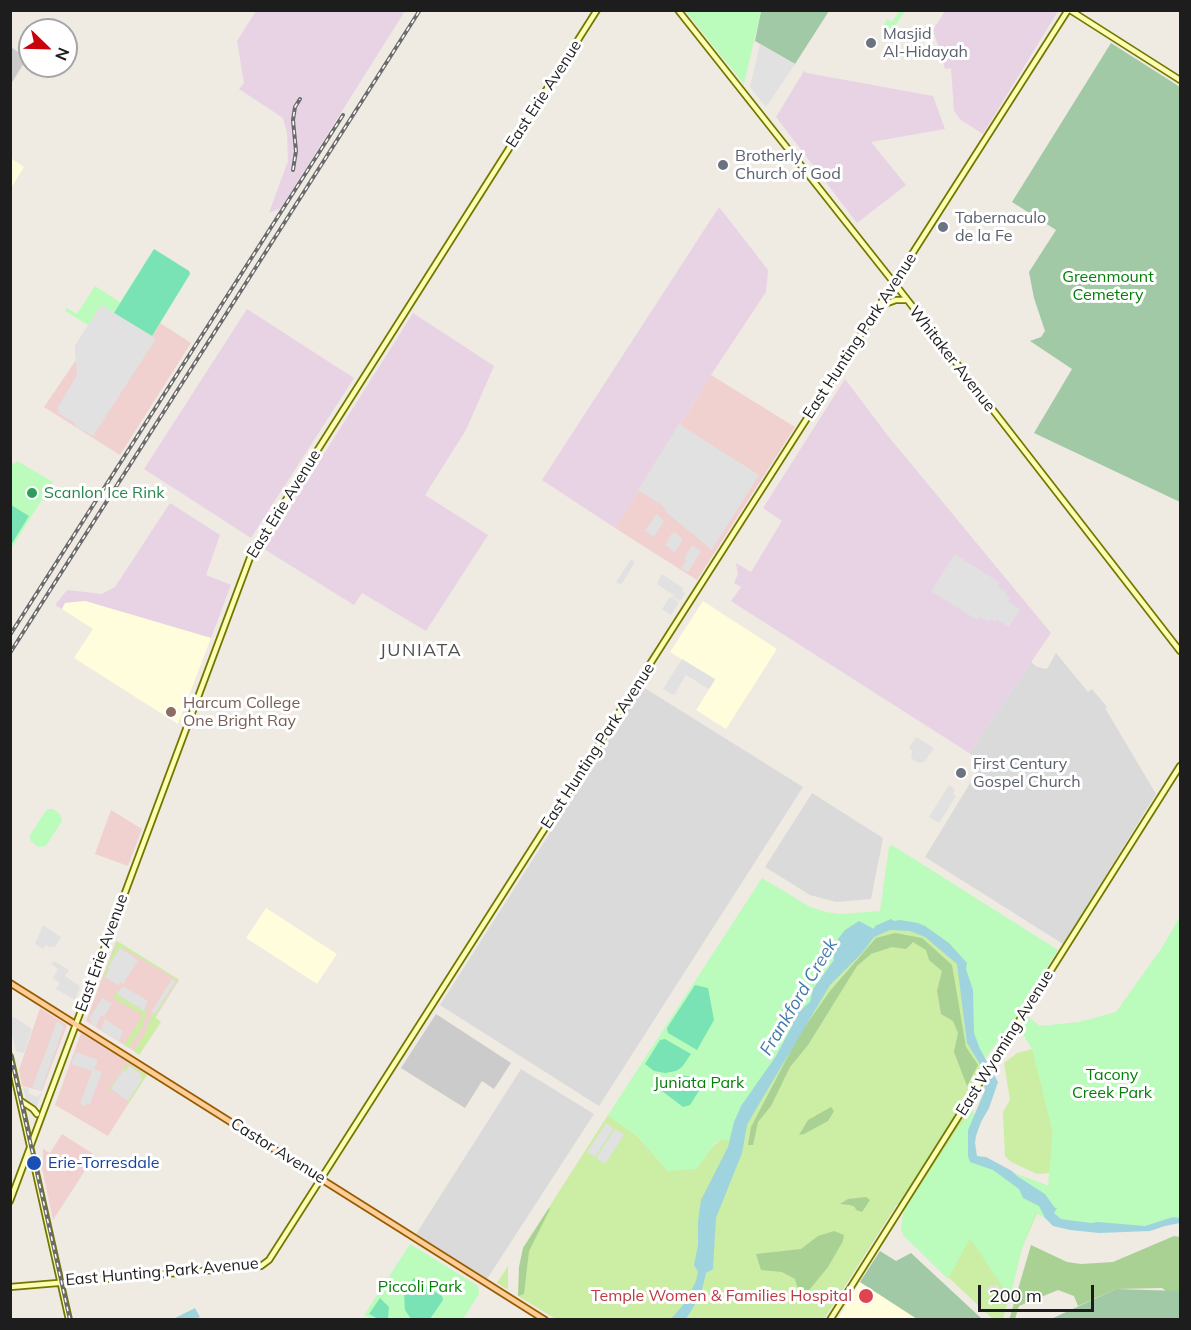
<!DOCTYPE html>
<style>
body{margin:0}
#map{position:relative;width:1191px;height:1330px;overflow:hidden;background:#efeae2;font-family:Mulish,sans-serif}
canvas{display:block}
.frame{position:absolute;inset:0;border:12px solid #1d1d1d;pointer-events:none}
.north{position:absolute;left:18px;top:18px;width:60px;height:60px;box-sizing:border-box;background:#fff;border:2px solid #a5a5a5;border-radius:50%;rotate:113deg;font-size:16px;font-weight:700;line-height:24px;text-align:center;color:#1d1d1d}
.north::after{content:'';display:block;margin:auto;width:21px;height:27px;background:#ca000a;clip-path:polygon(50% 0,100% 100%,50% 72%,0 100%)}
.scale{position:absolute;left:978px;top:1285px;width:116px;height:27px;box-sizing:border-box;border:3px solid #1d1d1d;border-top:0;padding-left:8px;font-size:18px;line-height:21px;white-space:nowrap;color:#1d1d1d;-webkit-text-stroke:4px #fff;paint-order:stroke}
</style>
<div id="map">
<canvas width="1191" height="1330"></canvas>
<div class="frame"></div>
<div class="north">N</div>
<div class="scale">200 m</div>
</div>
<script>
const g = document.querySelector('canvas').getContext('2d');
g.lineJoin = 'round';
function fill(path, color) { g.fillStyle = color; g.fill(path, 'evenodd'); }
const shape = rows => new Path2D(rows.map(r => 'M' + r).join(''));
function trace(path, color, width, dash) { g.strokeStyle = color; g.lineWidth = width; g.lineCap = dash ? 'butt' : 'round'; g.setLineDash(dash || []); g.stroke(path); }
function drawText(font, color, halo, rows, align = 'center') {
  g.font = font + ' Mulish,sans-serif'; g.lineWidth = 6; g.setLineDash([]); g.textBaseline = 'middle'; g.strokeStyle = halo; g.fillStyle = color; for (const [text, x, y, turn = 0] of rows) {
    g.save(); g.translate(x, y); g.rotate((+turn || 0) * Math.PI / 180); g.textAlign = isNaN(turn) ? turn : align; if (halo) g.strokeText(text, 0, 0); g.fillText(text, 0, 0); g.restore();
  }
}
const residential = shape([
 [1056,653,1088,692,1092,689,1107,707,1105,708,1156,794,1063,944,925,857,983,762,969,753,1031,662,1037,667,1047,669],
 [643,687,803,787,599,1106,440,1005],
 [812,793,883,838,871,899,836,902,810,895,765,867],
 [521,1069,594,1114,487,1279,416,1234]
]);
const commercial = shape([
 [101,305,151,336,160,323,191,343,120,455,44,407,76,360,75,346],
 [711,375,795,427,697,580,615,528],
 [111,810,142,829,128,866,95,854],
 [116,941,179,980,134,1051,86,1021],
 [40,1008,67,1025,42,1091,22,1086,19,1070],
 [81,1033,147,1074,108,1136,55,1105],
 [62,1134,95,1155,53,1220,41,1163,43,1162,43,1149,50,1153]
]);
const industrial = shape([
 [256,11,405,11,281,208,269,213,288,161,287,133,283,118,239,89,244,83,237,41],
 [945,11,1058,11,983,134,961,120,954,111,951,68,945,69,933,30],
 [804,71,807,73,933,96,945,129,871,142,906,185,857,223,776,117],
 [719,207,768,270,766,292,711,375,615,528,542,480],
 [247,309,354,378,251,538,144,469],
 [413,313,494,366,466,430,425,495,488,535,426,631,362,593,354,605,264,549],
 [845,379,888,436,1051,633,969,753,731,601,741,587,734,583,738,574,736,563,751,572,782,521,763,508],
 [170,503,220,535,206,575,231,585,211,638,85,601,65,603,62,609,55,605,67,590,102,594,115,587]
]);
const education = shape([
 [11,158,24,167,11,188],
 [85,601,211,638,178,724,74,658,93,629,62,609,65,603],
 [703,601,777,649,726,729,696,710,715,680,670,652],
 [266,908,337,954,317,984,246,938],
 [860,1282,917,1319,837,1320]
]);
const religious = shape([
 [11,47,27,58,11,84],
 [436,1014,511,1063,494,1089,482,1081,465,1108,401,1068]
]);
const grass = shape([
 [904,924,932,936,954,957,964,982,984,1060,977,1076,961,1102,974,1112,971,1127,976,1159,1049,1186,1022,1248,1003,1319,993,1319,904,1236,901,1228,904,1210,897,1204,824,1319,556,1319,518,1296,523,1248,608,1115,638,1137,668,1171,704,1159,707,1152,721,1139,735,1141,830,968,857,934],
 [117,941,178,979,155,1017,161,1022,139,1055,134,1051,146,1031,152,1013,155,1014,175,982,174,978,125,949,120,948,108,967,110,968,105,977,103,978],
 [117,991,119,992,118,995,144,1011,146,1009,147,1011,142,1028,129,1048,124,1045,143,1015,113,998],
 [1033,1049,1053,1132,1050,1173,1037,1174,1011,1162,1005,1156,1003,1112,1010,1100,1004,1063,1017,1053],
 [128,1064,147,1075,129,1103,125,1100,128,1101,131,1097,142,1078,140,1077,141,1074,129,1066,125,1072,122,1071,111,1089,113,1092,109,1089,121,1072],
 [508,1266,508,1288,507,1289,497,1283]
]);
const forest = shape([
 [895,933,922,938,952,965,966,1047,978,1065,967,1086,954,1052,958,1033,953,1021,941,1014,937,991,942,971,929,960,926,950,913,942,906,949,892,947,871,954,857,966,808,1045,790,1067,771,1106,758,1122,753,1145,748,1145,751,1127,799,1035,830,991,876,938],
 [831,1107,834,1111,828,1121,804,1134,799,1135,808,1120],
 [866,1197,870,1200,862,1212,856,1210,855,1207,850,1205,840,1204,848,1199],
 [549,1208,550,1209,529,1251,524,1294,518,1296,519,1267,523,1248],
 [834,1231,844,1235,843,1241,828,1267,801,1300,795,1279,782,1272,761,1270,756,1254,801,1249,818,1236],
 [1174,1236,1180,1237,1180,1301,1162,1288,1116,1289,1078,1306,1074,1296,1058,1290,1019,1306,1015,1319,1009,1320,1031,1245,1067,1262,1081,1264,1113,1262]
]);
const cemetery = shape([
 [761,11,829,11,795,64,755,41],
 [1111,43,1180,87,1180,502,1034,433,1072,369,1030,341,1041,337,1045,331,1034,298,1029,272,1056,230,1012,202],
 [880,1251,896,1261,911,1253,982,1319,917,1319,860,1282],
 [1116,1289,1180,1291,1180,1319,1051,1319]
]);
const park = shape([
 [685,11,761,11,744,84],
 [899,11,904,13,893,29,890,30,883,26,887,19,892,22],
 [154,249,189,271,190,274,152,336,101,305,88,325,65,311,67,308,77,314,95,286,120,302],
 [17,461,53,482,11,549,11,463,14,464],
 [47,809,53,809,60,814,62,821,46,846,38,847,30,840,30,835],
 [892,845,1058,950,1019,1010,1040,1026,1079,1022,1116,1012,1163,946,1180,916,1180,1221,1150,1230,1054,1223,1036,1213,1022,1248,1010,1298,970,1238,948,1279,904,1236,901,1228,904,1210,971,1109,974,1112,971,1127,976,1159,1048,1186,1053,1132,1032,1049,1014,1020,984,1060,973,1049,964,982,954,957,932,936,904,924,874,929,830,968,736,1141,721,1139,715,1143,697,1169,668,1171,638,1137,608,1115,762,878,810,907,826,912,841,914,880,911,889,847],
 [410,1244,478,1286,479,1294,463,1319,371,1319,364,1315]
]);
const pitch = shape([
 [154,249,189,271,190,274,152,336,114,313],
 [11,505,29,516,11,545],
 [695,985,708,988,714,1020,697,1050,668,1033,667,1028],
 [665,1039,691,1054,682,1067,676,1071,665,1073,654,1071,645,1064,660,1040],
 [680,1075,693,1077,702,1086,690,1105,683,1107,662,1091,667,1082],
 [414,1278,442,1296,443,1300,430,1319,411,1319,405,1310,404,1294,407,1287],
 [380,1298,389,1307,388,1319,378,1319,369,1314]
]);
const parking = shape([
 [760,44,795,64,766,107,750,87],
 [101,305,156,339,93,436,75,426,76,424,58,413,60,411,57,409,77,375,75,346],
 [679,424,759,475,712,550,668,514,662,505,638,490],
 [656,514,664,521,654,537,645,531],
 [672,533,676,533,683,540,674,553,668,546,665,546],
 [692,545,701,551,688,572,681,568,686,560,684,559],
 [955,554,1000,583,998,587,1007,592,1005,595,1010,598,1008,602,1020,609,1009,627,997,619,995,622,990,619,988,622,979,617,977,620,931,591],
 [631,559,635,562,621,585,616,582],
 [662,574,683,588,682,591,685,593,680,601,671,596,674,596,676,592,674,595,657,584],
 [670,597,679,602,671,615,662,609],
 [682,659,715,679,709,689,686,675,674,695,663,689],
 [916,737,934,748,924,762,919,763,911,758,912,751,909,748],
 [949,785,955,790,953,794,956,796,939,823,929,817],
 [43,925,61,937,55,947,53,946,51,948,46,945,43,949,35,944],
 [120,948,138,960,123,984,120,982,119,986,105,977,110,969,108,967],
 [54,961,69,970,65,976,80,986,75,1000,56,989,60,983,53,978,58,969,51,964],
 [172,979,175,982,155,1014,151,1012],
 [123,986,148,1001,144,1011,117,994],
 [102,998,112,1004,104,1016,101,1015,96,1027,90,1023,92,1021,89,1019],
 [14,1017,32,1029,24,1053,16,1051,11,1030,11,1018],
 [105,1019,123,1031,119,1041,101,1030],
 [57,1021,64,1026,41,1090,32,1088],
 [76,1052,98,1060,94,1069,102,1072,90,1104,87,1103,86,1106,80,1104,92,1071,71,1064],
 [129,1066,141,1074,140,1077,143,1079,128,1101,111,1089,123,1070,125,1072],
 [23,1087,29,1089,28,1093,37,1097,42,1093,37,1106,26,1100],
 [606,1123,614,1128,595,1157,587,1152],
 [615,1129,624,1135,605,1164,596,1158],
 [996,1284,1006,1294,1004,1305,999,1301,1000,1294,997,1290,993,1294,991,1292,989,1294,986,1291,991,1285,994,1287]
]);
const water = shape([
 [891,919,894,921,900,920,918,923,925,926,949,943,967,963,966,969,973,990,974,1033,980,1049,998,1082,989,1108,981,1122,976,1136,975,1143,977,1156,986,1157,1012,1171,1017,1176,1045,1194,1055,1208,1057,1208,1054,1213,1061,1219,1091,1223,1098,1222,1145,1226,1173,1217,1180,1218,1180,1223,1165,1226,1150,1231,1099,1233,1070,1230,1053,1226,1045,1218,1039,1206,1023,1198,1019,1189,993,1170,970,1162,968,1156,968,1130,985,1090,980,1064,967,1043,957,964,925,937,910,931,890,930,874,937,862,953,830,985,759,1104,747,1125,742,1153,716,1218,713,1269,706,1273,701,1294,688,1316,685,1319,670,1320,684,1304,696,1281,698,1272,694,1265,698,1245,698,1222,701,1200,728,1147,734,1122,741,1106,776,1056,792,1026,798,1007,802,1009,810,1002,813,989,834,960,832,952,838,939,845,930,859,921,874,929,875,926],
 [195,1308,200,1317,194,1319,173,1319]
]);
const secondary = shape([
 [678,10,902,293,1180,651],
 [1070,10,1180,80],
 [882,305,896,300,906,300],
 [10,1057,69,1320],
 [21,1101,33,1109,37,1114],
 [10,1201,251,555,597,10],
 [10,1287,261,1266,269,1260,1068,10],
 [830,1320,1180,766]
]);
const primary = shape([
 [10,983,545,1320]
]);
const rail = shape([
 [293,170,296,151,293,120,295,107,300,99],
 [10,635,343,115],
 [10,653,420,10],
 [10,1052,70,1320]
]);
const markers = [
 [871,43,6,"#6b7280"],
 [723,165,6,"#6b7280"],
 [943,227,6,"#6b7280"],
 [32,493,6,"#2e9e5b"],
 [171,712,6,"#8d6e63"],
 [961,773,6,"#6b7280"],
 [34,1163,8,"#1a4fb4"],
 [866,1296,8,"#e0444e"]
];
const worshipNames = [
 ["Masjid",883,34],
 ["Al-Hidayah",883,52],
 ["Brotherly",735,156],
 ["Church of God",735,174],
 ["Tabernaculo",955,218],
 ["de la Fe",955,236],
 ["First Century",973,764],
 ["Gospel Church",973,782]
];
const streetNames = [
 ["East Erie Avenue",544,94,-57],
 ["East Hunting Park Avenue",860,336,-57],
 ["Whitaker Avenue",952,359,52],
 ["East Erie Avenue",284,504,-58],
 ["East Hunting Park Avenue",598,746,-57],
 ["East Erie Avenue",102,953,-70],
 ["East Wyoming Avenue",1005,1043,-58],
 ["Castor Avenue",278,1151,32],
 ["East Hunting Park Avenue",162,1272,-5]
];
const parkNames = [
 ["Greenmount",1108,277],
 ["Cemetery",1108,295],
 ["Tacony",1112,1075],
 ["Creek Park",1112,1093],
 ["Juniata Park",699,1083],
 ["Piccoli Park",420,1287]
];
const leisureNames = [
 ["Scanlon Ice Rink",44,493]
];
const educationNames = [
 ["Harcum College",183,703],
 ["One Bright Ray",183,721]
];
const transitNames = [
 ["Erie-Torresdale",48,1163]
];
const healthNames = [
 ["Temple Women & Families Hospital",852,1296]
];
const neighbourhoodNames = [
 ["JUNIATA",421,651]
];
const waterNames = [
 ["Frankford Creek",799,997,-59]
];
fill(residential, '#dbdada');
fill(commercial, '#f1d0d0');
fill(industrial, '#e8d3e5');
fill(education, '#fffddb');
fill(religious, '#cbcbcb');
fill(grass, '#cbeda4');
fill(forest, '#a9d194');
fill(cemetery, '#a2c9a6');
fill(park, '#bbfcbd');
fill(pitch, '#7ae3b5');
fill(parking, '#e1e1e1');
fill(water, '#9fd4df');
trace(secondary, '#717800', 8);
trace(primary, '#965c00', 8);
trace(secondary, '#fdfdb2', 4.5);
trace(primary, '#ffcd97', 4.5);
trace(rail, '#6b6b6b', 4);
trace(rail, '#fff', 1.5, [4.5]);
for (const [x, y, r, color] of markers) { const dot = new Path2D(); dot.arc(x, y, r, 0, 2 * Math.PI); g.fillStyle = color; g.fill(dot); trace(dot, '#fff', 2); }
drawText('16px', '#5b616d', '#fff', worshipNames, 'left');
drawText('16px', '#1d1d1d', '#fff', streetNames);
drawText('16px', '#058109', '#fff', parkNames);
drawText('16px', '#27864d', '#fff', leisureNames, 'left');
drawText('16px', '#785e54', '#fff', educationNames, 'left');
drawText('16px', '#164399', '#fff', transitNames, 'left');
drawText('16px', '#be3a42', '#fff', healthNames, 'right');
g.letterSpacing = '1.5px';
drawText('18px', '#505050', '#fff', neighbourhoodNames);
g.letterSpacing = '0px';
drawText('italic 18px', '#417aaa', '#fff', waterNames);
</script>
